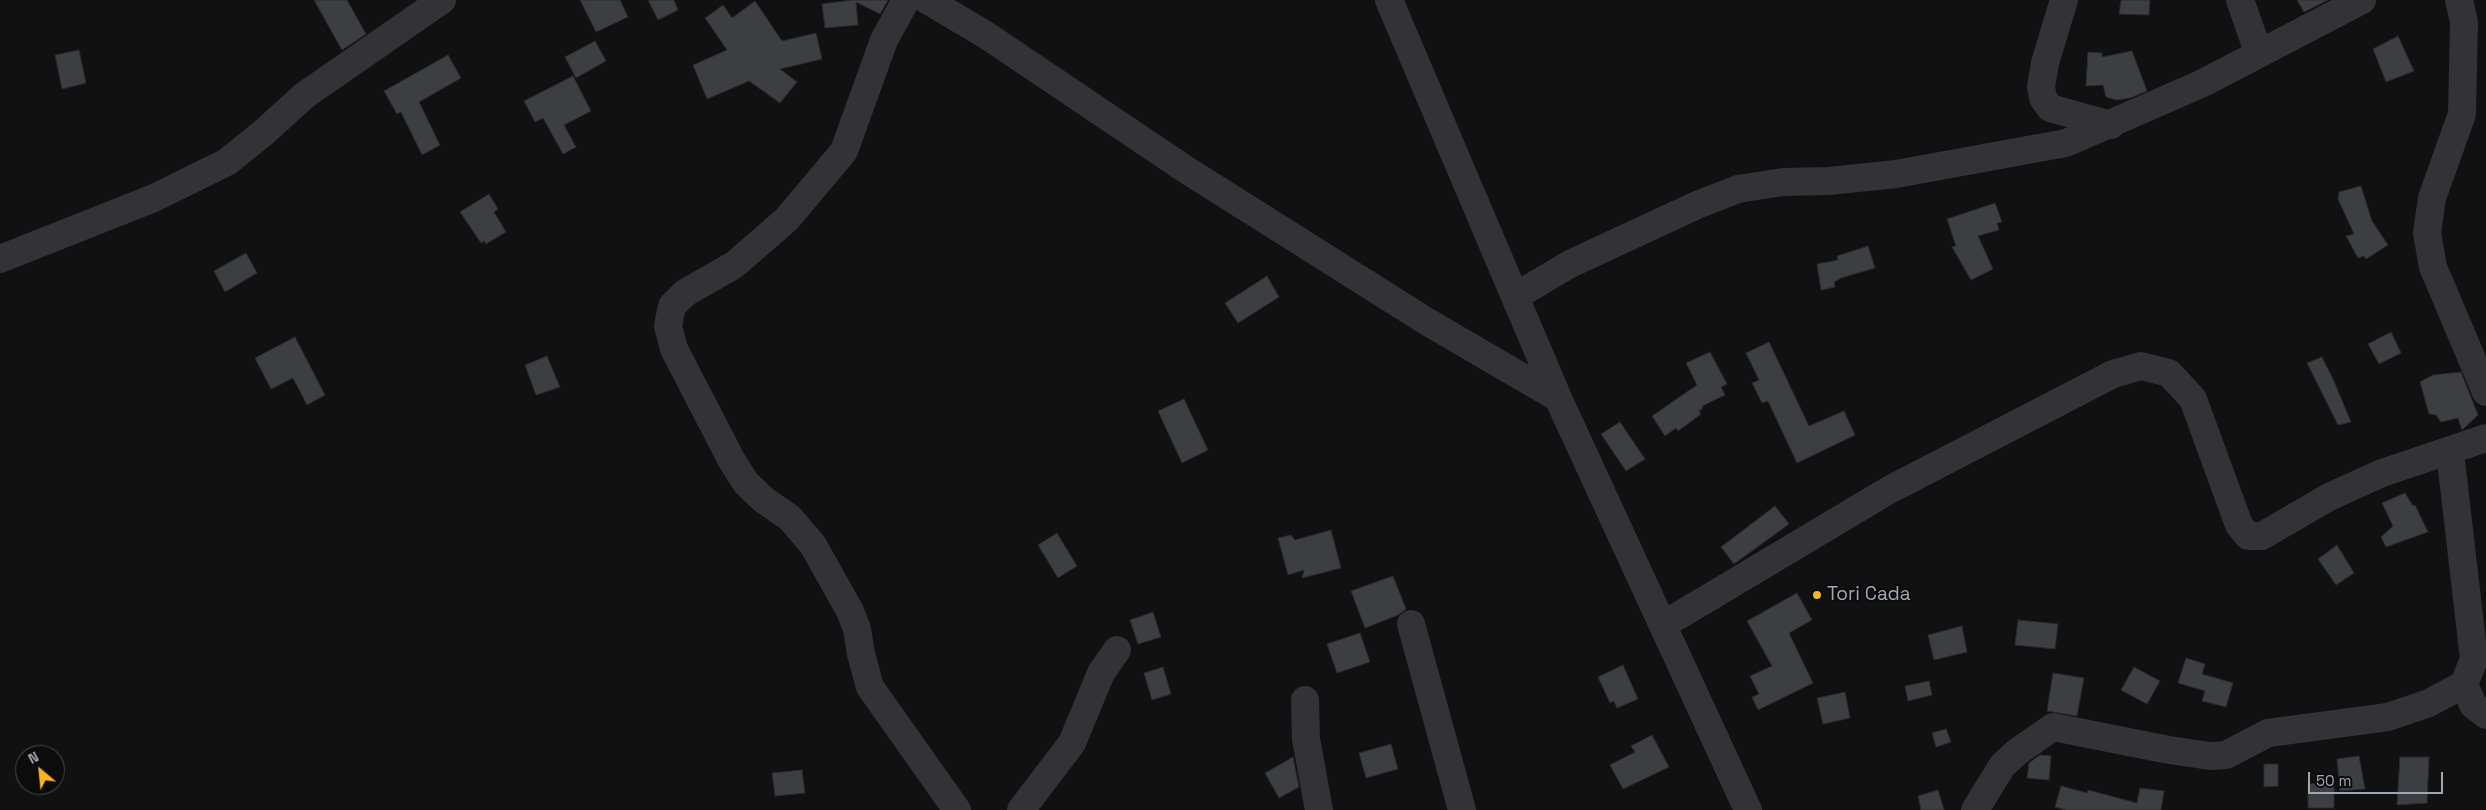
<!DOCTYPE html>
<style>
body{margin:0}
#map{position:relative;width:2486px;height:810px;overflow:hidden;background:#111112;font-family:"Space Grotesk",sans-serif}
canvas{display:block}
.north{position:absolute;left:15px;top:745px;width:50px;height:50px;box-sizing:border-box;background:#0c0c0d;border:1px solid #484a4f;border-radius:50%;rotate:332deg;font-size:14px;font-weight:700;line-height:20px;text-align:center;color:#a1a6b3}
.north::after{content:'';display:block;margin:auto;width:18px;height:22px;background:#f4b626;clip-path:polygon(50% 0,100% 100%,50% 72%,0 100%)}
.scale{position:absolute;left:2308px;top:772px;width:135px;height:22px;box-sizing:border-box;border:2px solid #a1a6b3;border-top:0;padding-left:6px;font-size:15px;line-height:18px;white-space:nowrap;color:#a1a6b3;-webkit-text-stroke:4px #0c0c0d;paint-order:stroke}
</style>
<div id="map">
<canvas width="2486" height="810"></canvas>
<div class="north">N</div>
<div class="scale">50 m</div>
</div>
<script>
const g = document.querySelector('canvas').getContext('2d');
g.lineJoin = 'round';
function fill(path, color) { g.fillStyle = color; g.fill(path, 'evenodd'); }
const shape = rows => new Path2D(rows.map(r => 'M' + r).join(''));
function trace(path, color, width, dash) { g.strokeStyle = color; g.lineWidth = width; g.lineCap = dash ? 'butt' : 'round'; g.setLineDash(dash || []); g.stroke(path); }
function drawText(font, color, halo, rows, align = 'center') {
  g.font = font + ' "Space Grotesk",sans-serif'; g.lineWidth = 4; g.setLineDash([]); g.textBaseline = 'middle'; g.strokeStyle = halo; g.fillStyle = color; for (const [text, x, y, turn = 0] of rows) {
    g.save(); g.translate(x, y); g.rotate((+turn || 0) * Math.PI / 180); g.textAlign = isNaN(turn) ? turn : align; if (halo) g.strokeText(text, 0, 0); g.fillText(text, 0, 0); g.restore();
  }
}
const building = shape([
 [314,0,347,0,366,34,342,50,314,0],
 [580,0,620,0,628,17,596,32,580,0],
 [648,0,674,0,678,10,658,20,648,0],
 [852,0,888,0,880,14,856,2,858,25,825,28,822,4,852,0],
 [2121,0,2150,0,2149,15,2119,14,2121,0],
 [2297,0,2328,0,2304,12,2297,0],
 [755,1,782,41,816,33,822,59,780,69,797,82,780,103,749,81,707,99,693,65,727,50,705,18,723,5,732,18,755,1],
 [2398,36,2414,71,2386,82,2373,49,2398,36],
 [595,41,606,61,576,78,565,57,595,41],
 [79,50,86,83,62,89,55,55,79,50],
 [2132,51,2147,91,2130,98,2117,100,2106,97,2103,85,2086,86,2088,52,2102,53,2102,57,2132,51],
 [448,55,461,78,419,102,440,145,422,155,401,112,397,114,384,91,448,55],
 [573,76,591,111,564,125,576,147,563,154,543,118,535,122,524,101,573,76],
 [2361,186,2372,221,2388,245,2366,259,2364,256,2358,258,2346,236,2354,234,2338,199,2339,192,2361,186],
 [489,194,498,209,494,212,506,232,486,244,484,241,481,243,460,212,489,194],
 [1995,203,2002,222,1997,223,1999,230,1978,236,1993,269,1971,280,1952,247,1956,246,1947,219,1995,203],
 [1868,246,1875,268,1841,278,1834,282,1835,287,1821,290,1817,264,1838,260,1837,256,1868,246],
 [246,253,257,273,225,292,214,271,246,253],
 [1267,276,1279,297,1238,323,1225,303,1267,276],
 [2391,332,2401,353,2379,364,2368,344,2391,332],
 [295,337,325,395,307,405,293,378,271,389,255,358,295,337],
 [1769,342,1809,426,1844,411,1855,435,1797,463,1768,401,1762,403,1752,383,1759,380,1746,353,1769,342],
 [1710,352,1727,384,1721,387,1725,395,1702,406,1703,408,1699,411,1701,414,1693,420,1678,431,1676,428,1665,436,1652,416,1697,385,1686,363,1710,352],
 [547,356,560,387,536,395,525,365,547,356],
 [2322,357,2333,379,2351,422,2338,425,2307,363,2322,357],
 [2461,372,2478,415,2462,430,2458,418,2441,422,2436,415,2429,414,2420,382,2433,375,2461,372],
 [1184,399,1208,450,1182,463,1158,411,1184,399],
 [1620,422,1645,459,1626,471,1601,434,1620,422],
 [2405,493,2413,506,2415,505,2428,532,2386,547,2381,537,2393,526,2382,503,2405,493],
 [1775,506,1789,524,1734,564,1721,547,1775,506],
 [1331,530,1341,568,1302,578,1304,570,1288,575,1278,538,1291,535,1295,540,1331,530],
 [1057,533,1077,566,1058,578,1038,545,1057,533],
 [2337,545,2354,573,2336,585,2318,559,2337,545],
 [1393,576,1406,609,1398,615,1365,628,1351,591,1393,576],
 [1797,593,1812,620,1789,633,1813,683,1758,710,1752,697,1759,694,1750,676,1772,666,1747,621,1797,593],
 [1153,612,1161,637,1138,644,1130,620,1153,612],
 [2018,620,2058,624,2055,649,2015,645,2018,620],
 [1962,626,1967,652,1934,660,1928,635,1962,626],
 [1360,633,1370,662,1337,673,1327,644,1360,633],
 [2186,658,2205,664,2202,674,2233,683,2226,707,2202,701,2205,691,2178,683,2186,658],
 [1623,665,1638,699,1617,708,1614,701,1610,703,1598,677,1623,665],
 [1163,667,1171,694,1152,700,1144,673,1163,667],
 [2134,667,2160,681,2147,704,2121,690,2134,667],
 [2053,673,2084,678,2077,716,2047,711,2053,673],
 [1929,681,1932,695,1908,701,1905,686,1929,681],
 [1845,692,1850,718,1823,724,1817,698,1845,692],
 [1946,729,1951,742,1936,747,1932,733,1946,729],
 [1652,735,1669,767,1623,789,1610,765,1635,752,1631,746,1652,735],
 [1391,744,1398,769,1366,778,1359,753,1391,744],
 [2040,755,2051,756,2049,780,2027,778,2029,763,2040,755],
 [2359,756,2365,789,2340,791,2337,759,2359,756],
 [1293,757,1299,787,1279,798,1265,773,1293,757],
 [2400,757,2429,757,2427,803,2397,805,2400,757],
 [2264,764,2278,764,2278,786,2264,787,2264,764],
 [802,770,805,793,775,796,772,773,802,770],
 [2334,783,2334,808,2308,808,2308,784,2334,783],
 [2061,786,2087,793,2088,790,2137,803,2140,788,2164,791,2161,810,2066,810,2055,807,2061,786],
 [1938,790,1944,810,1921,810,1918,796,1938,790]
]);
const minor = shape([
 [906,0,884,40,844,151,787,219,734,265,685,293,672,306,668,326,674,349,732,461,746,483,764,500,790,518,813,545,850,611,857,629,861,654,870,687,957,810],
 [927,0,986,35,1185,169,1426,321,1558,398,1748,810],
 [1389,0,1558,398],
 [2064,0,2045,63,2041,87,2043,98,2050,108,2111,125],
 [2240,0,2259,54],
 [2459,0,2464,22,2462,114,2432,198,2427,233,2433,267,2486,392],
 [0,259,154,198,227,162,263,133,305,95,442,0],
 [1516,296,1570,264,1697,205,1738,189,1783,182,1829,181,1896,174,2066,143,2203,83,2362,0],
 [1411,624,1462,810],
 [1663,625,1889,490,2113,374,2141,366,2169,373,2193,399,2239,525,2248,536,2262,536,2329,497,2382,473,2486,438],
 [2464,684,2473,705,2486,715],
 [1305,700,1306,739,1319,810],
 [1021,810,1072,743,1101,673,1117,650],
 [1975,810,2002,766,2017,752,2053,727,2169,750,2210,756,2226,755,2268,733,2388,717,2429,703,2464,684,2474,659,2450,452]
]);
const markers = [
 [1817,595,5,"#f4b626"]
];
const poiNames = [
 ["Tori Cada",1827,595]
];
fill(building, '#3d3e42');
trace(building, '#2b2a2e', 1);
trace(minor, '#323237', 28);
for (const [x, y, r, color] of markers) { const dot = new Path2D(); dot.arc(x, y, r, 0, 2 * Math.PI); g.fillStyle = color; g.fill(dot); trace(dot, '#0c0c0d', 2); }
drawText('19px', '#a1a6b3', '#0c0c0d', poiNames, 'left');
</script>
